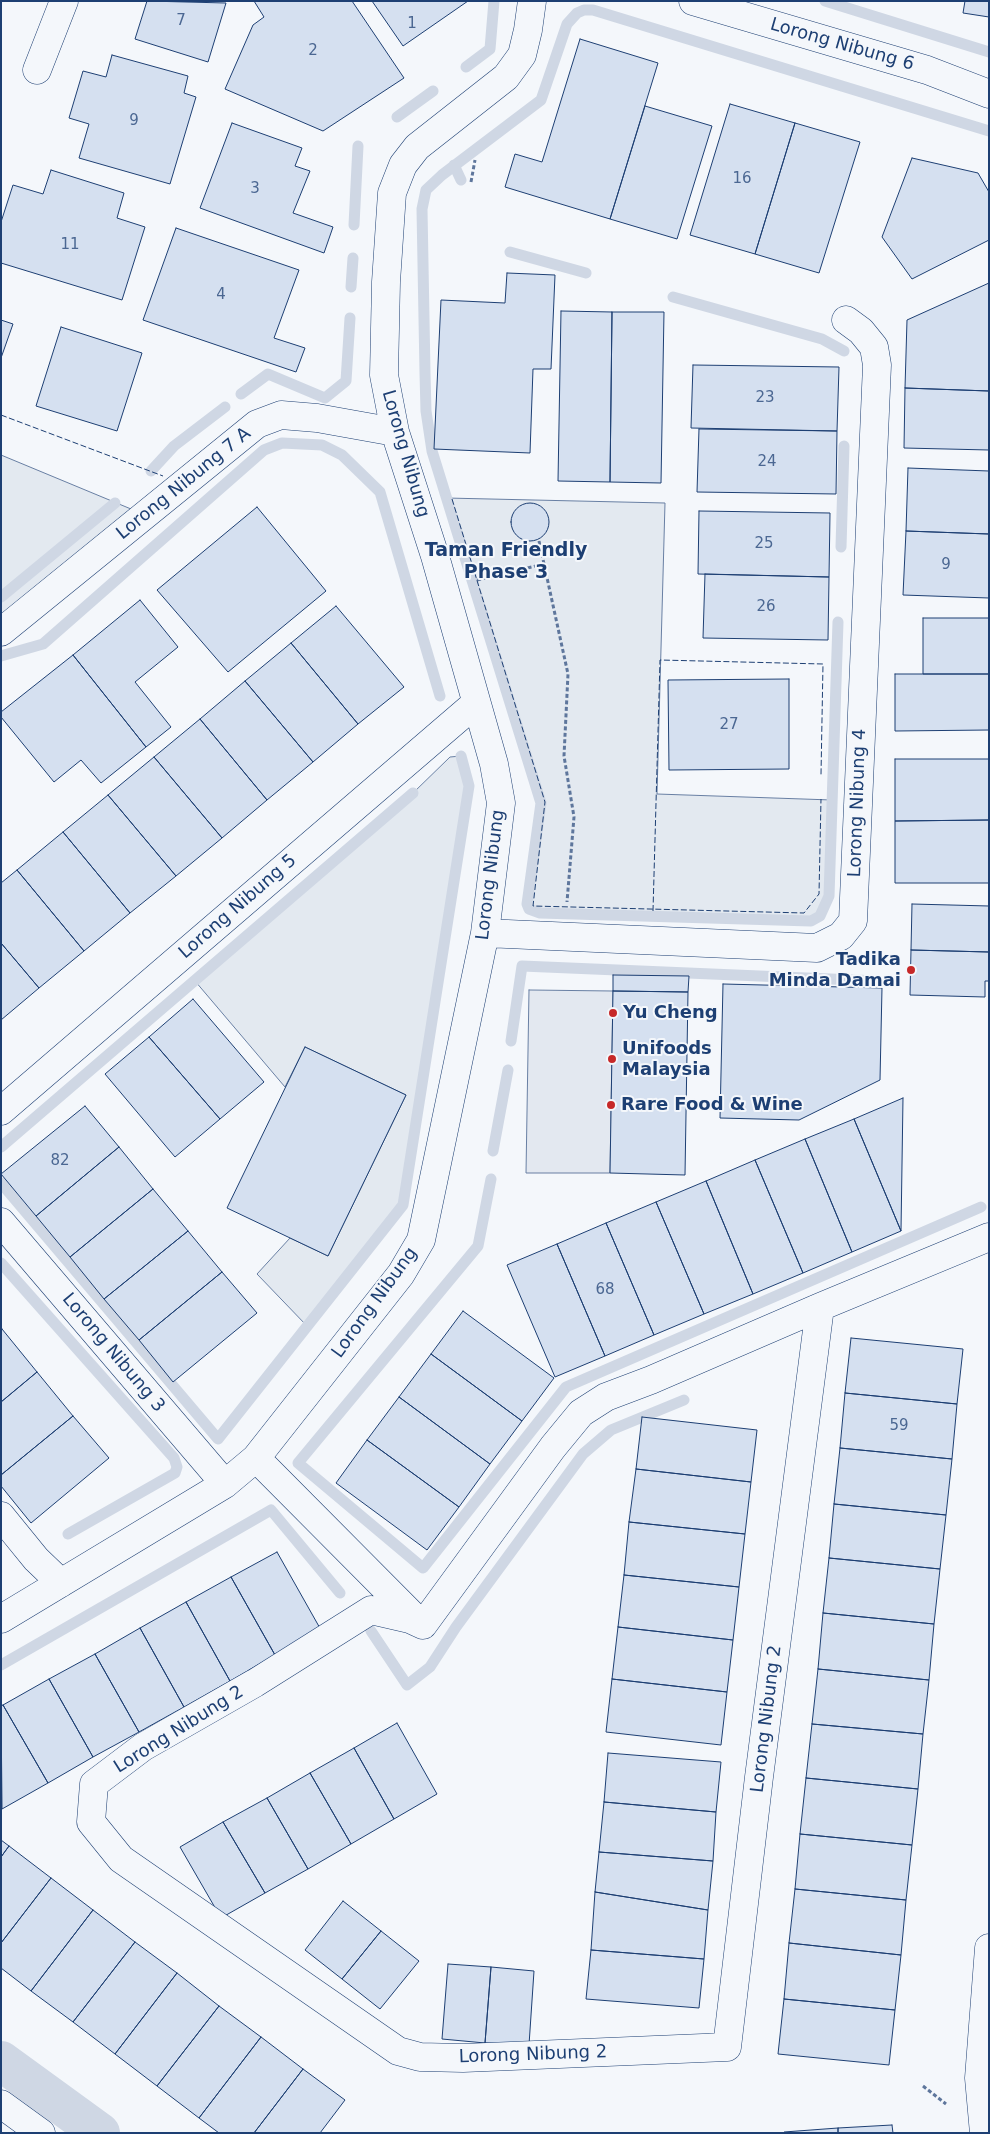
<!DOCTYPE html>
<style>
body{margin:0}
#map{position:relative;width:990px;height:2134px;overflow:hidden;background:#f4f7fb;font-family:"DejaVu Sans",sans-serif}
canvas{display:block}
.frame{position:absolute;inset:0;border:2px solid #1d3f73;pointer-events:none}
</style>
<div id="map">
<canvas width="990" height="2134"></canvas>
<div class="frame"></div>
</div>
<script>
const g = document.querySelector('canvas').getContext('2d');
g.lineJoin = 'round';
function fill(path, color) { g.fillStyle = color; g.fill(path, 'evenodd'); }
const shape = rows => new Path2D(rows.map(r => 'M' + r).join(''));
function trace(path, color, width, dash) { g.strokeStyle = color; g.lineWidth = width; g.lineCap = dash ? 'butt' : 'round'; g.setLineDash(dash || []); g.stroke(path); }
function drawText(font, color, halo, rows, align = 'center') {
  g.font = font + ' "DejaVu Sans",sans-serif'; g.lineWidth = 4; g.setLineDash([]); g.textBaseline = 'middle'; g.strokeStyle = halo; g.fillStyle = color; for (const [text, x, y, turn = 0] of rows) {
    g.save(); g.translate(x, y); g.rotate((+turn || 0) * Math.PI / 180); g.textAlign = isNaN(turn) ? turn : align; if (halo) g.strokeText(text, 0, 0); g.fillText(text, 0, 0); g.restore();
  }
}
const green = shape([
 [1,455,131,509,1,619,1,455],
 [446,498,665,503,657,794,832,800,829,896,820,916,811,921,540,913,529,909,527,904,541,803,446,498],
 [461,756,469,786,403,1205,307,1326,257,1274,290,1238,328,1256,406,1095,305,1047,285,1087,195,981,413,793,450,757,461,756]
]);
const parking = shape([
 [529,990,613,991,610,1173,526,1173,529,990]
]);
const stream = shape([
 [825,1,989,52],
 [466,67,490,49,494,1],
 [397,117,433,91],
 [454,165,461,180],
 [354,225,358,146],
 [510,252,586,273],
 [351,287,353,258],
 [673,297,822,339,844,351],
 [241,394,268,374,325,398,346,381,350,318],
 [151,471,174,446,225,407],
 [841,547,844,446],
 [1,597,115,503],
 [838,622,829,896,820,916,811,921,540,913,529,909,527,904,541,803,432,451,426,411,425,373,422,209,426,190,442,175,541,100,567,24,577,13,584,10,593,10,989,131],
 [1,656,43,644,264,450,282,443,322,445,342,455,380,492,440,696],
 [511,1041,522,966,878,981],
 [1,1147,413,793],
 [493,1151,508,1070],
 [491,1179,478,1246,298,1463,423,1568,566,1387,981,1207],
 [1,1183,218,1439,403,1205,469,786,461,756],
 [1,1263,174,1458,177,1467,175,1473,68,1534],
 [371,1631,407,1685,430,1667,456,1627,583,1454,611,1430,684,1400],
 [1,1665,271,1510,340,1593]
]);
const canal = shape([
 [1,2061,100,2133]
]);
const building = shape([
 [147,1,226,3,208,62,135,39,147,1],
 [254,1,352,1,404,78,323,131,225,89,253,25,264,17,254,1],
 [372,1,468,1,403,46,372,1],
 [965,1,989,1,989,17,963,13,965,1],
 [580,39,658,63,610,219,505,187,515,154,542,162,580,39],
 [112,55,188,76,184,93,196,97,170,184,79,158,89,124,69,118,83,71,106,77,112,55],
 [730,104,795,123,755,254,690,235,730,104],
 [645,106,712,126,677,239,610,219,645,106],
 [232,123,302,148,295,166,310,171,293,213,333,227,324,253,200,208,232,123],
 [795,123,860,142,819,273,755,254,795,123],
 [912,158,978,173,989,192,989,240,912,279,882,237,912,158],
 [51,170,124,193,117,218,145,227,122,300,1,263,1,222,13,185,43,194,51,170],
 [176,228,299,270,274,338,305,348,296,372,143,320,176,228],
 [507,273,555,275,551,369,533,369,530,453,434,449,441,300,505,303,507,273],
 [989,283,989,391,905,388,907,320,989,283],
 [561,311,612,312,610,482,558,481,561,311],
 [612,312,664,312,661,483,610,482,612,312],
 [1,320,13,324,1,358,1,320],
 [61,327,142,353,117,431,36,406,61,327],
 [693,365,839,367,837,431,691,428,693,365],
 [905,388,989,391,989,450,904,448,905,388],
 [699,429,837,431,836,494,697,492,699,429],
 [908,468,989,471,989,534,906,531,908,468],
 '511 522a19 19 0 1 1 38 0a19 19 0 1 1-38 0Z',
 [257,507,326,591,228,672,157,590,257,507],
 [699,511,830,513,829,577,698,574,699,511],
 [906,531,989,534,989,598,903,595,906,531],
 [705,574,829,577,828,640,703,638,705,574],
 [140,600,178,647,135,682,171,727,146,747,73,655,140,600],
 [336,606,404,687,358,724,291,643,336,606],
 [923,618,989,618,989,674,923,674,923,618],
 [291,643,358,724,313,762,245,681,291,643],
 [73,655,146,747,101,783,81,760,54,782,1,717,1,712,73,655],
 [895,674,989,674,989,730,895,731,895,674],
 [789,679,789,769,669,770,668,680,789,679],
 [245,681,313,762,267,800,200,719,245,681],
 [200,719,267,800,222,838,154,757,200,719],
 [154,757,222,838,176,876,108,795,154,757],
 [895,759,989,759,989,820,895,821,895,759],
 [108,795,176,876,130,913,63,832,108,795],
 [989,820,989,883,895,883,895,821,989,820],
 [63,832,130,913,84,951,17,870,63,832],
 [17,870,84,951,39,988,1,943,1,883,17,870],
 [912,904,989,906,989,952,911,950,912,904],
 [1,943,39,988,1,1020,1,943],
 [911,950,989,952,989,981,985,981,985,997,910,995,911,950],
 [613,975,689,976,688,992,613,991,613,975],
 [723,984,882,988,880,1080,799,1120,720,1118,723,984],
 [613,991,688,992,685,1175,610,1173,613,991],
 [193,999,264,1082,220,1119,149,1037,193,999],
 [149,1037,220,1119,175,1157,105,1074,149,1037],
 [305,1047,406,1095,328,1256,227,1208,305,1047],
 [903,1098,901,1231,854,1119,903,1098],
 [85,1106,119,1147,36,1216,1,1174,85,1106],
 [854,1119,901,1231,852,1252,805,1139,854,1119],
 [805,1139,852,1252,803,1273,755,1160,805,1139],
 [119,1147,153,1189,70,1257,36,1216,119,1147],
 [755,1160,803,1273,753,1294,706,1181,755,1160],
 [706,1181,753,1294,704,1314,656,1202,706,1181],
 [153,1189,188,1231,104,1299,70,1257,153,1189],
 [656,1202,704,1314,654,1335,606,1223,656,1202],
 [606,1223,654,1335,605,1356,557,1244,606,1223],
 [188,1231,222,1272,139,1340,104,1299,188,1231],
 [557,1244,605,1356,555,1377,507,1265,557,1244],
 [222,1272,257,1313,173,1382,139,1340,222,1272],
 [463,1311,554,1378,522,1421,431,1354,463,1311],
 [2,1329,37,1372,1,1402,1,1330,2,1329],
 [851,1338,963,1349,957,1404,845,1393,851,1338],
 [431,1354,522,1421,490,1464,399,1397,431,1354],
 [37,1372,73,1416,1,1475,1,1402,37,1372],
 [845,1393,957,1404,952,1459,840,1448,845,1393],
 [399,1397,490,1464,459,1507,367,1440,399,1397],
 [73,1416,109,1458,31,1523,1,1486,1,1475,73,1416],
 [642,1417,757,1430,751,1482,636,1469,642,1417],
 [367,1440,459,1507,427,1550,336,1483,367,1440],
 [840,1448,952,1459,946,1515,834,1504,840,1448],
 [636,1469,751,1482,745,1534,629,1522,636,1469],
 [834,1504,946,1515,940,1569,829,1558,834,1504],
 [629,1522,745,1534,739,1587,624,1575,629,1522],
 [277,1552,321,1630,275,1655,231,1577,277,1552],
 [829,1558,940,1569,934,1624,823,1613,829,1558],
 [624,1575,739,1587,733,1640,618,1627,624,1575],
 [231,1577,275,1655,230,1681,186,1602,231,1577],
 [186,1602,230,1681,184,1707,140,1628,186,1602],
 [823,1613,934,1624,929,1680,818,1669,823,1613],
 [618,1627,733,1640,727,1692,612,1679,618,1627],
 [140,1628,184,1707,139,1732,95,1654,140,1628],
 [95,1654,139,1732,93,1757,49,1679,95,1654],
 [818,1669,929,1680,923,1734,812,1724,818,1669],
 [49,1679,93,1757,48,1783,3,1705,49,1679],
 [612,1679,727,1692,721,1745,606,1732,612,1679],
 [3,1705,48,1783,2,1809,1,1706,3,1705],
 [397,1723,437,1794,394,1819,354,1748,397,1723],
 [812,1724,923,1734,918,1789,806,1778,812,1724],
 [354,1748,394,1819,351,1844,310,1773,354,1748],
 [608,1753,721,1762,716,1812,604,1802,608,1753],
 [310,1773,351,1844,308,1869,267,1798,310,1773],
 [806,1778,918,1789,912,1845,800,1834,806,1778],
 [267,1798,308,1869,265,1893,223,1822,267,1798],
 [604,1802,716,1812,713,1861,599,1852,604,1802],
 [223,1822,265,1893,221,1918,180,1847,223,1822],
 [800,1834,912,1845,906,1900,795,1889,800,1834],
 [1,1840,9,1846,1,1857,1,1840],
 [9,1846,51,1878,1,1943,1,1857,9,1846],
 [599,1852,713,1861,708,1910,595,1892,599,1852],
 [51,1878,93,1910,31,1991,1,1968,1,1943,51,1878],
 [795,1889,906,1900,901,1955,789,1943,795,1889],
 [595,1892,708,1910,704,1959,591,1950,595,1892],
 [343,1901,381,1931,342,1979,305,1950,343,1901],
 [93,1910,135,1942,73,2022,31,1991,93,1910],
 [381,1931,419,1961,380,2009,342,1979,381,1931],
 [135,1942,177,1973,115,2054,73,2022,135,1942],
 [789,1943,901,1955,895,2010,784,1999,789,1943],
 [591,1950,704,1959,699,2008,586,1999,591,1950],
 [448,1964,491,1967,485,2043,442,2039,448,1964],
 [491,1967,534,1971,529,2045,485,2043,491,1967],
 [177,1973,219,2006,157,2086,115,2054,177,1973],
 [784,1999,895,2010,889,2065,778,2054,784,1999],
 [219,2006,261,2037,199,2118,157,2086,219,2006],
 [261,2037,303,2069,254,2133,219,2133,199,2118,261,2037],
 [303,2069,345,2100,320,2133,254,2133,303,2069],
 [892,2125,893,2133,838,2133,838,2128,892,2125],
 [838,2128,838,2133,784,2133,784,2132,838,2128]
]);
const path = shape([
 [471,182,475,160],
 [539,541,568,674,564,756,574,817,567,902],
 [477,580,544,564],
 [923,2086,946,2104]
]);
const minor = shape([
 [693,1,927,70,989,94],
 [37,70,64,1],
 [1,632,257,424,281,415,317,418,395,432],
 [485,933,817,948,841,936,853,921,877,365,874,347,861,331,846,320],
 [1,1111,476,703],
 [1,1222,225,1484],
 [820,1307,759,1777,727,2047,463,2058,420,2057,398,2051,121,1859,91,1822,94,1784,143,1747,255,1683,371,1610,410,1619,423,1625,553,1447,581,1413,606,1397,651,1380,820,1307,989,1237],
 [256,1458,419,1622],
 [1,1516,36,1559,61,1583],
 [1,1619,225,1484,256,1458,401,1274,421,1240,485,933,501,803,494,764,435,556,395,432,384,375,386,282,392,193,403,165,417,147,506,77,522,55,528,30,532,1]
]);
const secondary = shape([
 [1,2104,41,2133],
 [984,2133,979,2078,989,1948]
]);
const fence = shape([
 [1,415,163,476],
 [452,499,545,802,533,906,804,913,819,894,821,799],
 [653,911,660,660,823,664,821,775]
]);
const markers = [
 [911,970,5,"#c62828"],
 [613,1013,5,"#c62828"],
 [612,1059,5,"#c62828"],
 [611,1105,5,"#c62828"]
];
const numberNames = [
 ["7",181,21],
 ["1",412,24],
 ["2",313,51],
 ["9",134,121],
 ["16",742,179],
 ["3",255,189],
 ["11",70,245],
 ["4",221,295],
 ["23",765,398],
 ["24",767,462],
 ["25",764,544],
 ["9",946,565],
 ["26",766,607],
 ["27",729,725],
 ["82",60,1161],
 ["68",605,1290],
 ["59",899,1426]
];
const streetNames = [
 ["Lorong Nibung 6",842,45,16],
 ["Lorong Nibung",405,454,74],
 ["Lorong Nibung 7 A",184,484,-39],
 ["Lorong Nibung 4",858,803,-88],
 ["Lorong Nibung",491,875,-83],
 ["Lorong Nibung 5",238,907,-41],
 ["Lorong Nibung",375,1303,-54],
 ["Lorong Nibung 3",113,1353,50],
 ["Lorong Nibung 2",767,1719,-83],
 ["Lorong Nibung 2",179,1730,-32],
 ["Lorong Nibung 2",533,2055,-2]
];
const poiNames = [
 ["Tadika",901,960,"right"],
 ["Minda Damai",901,981,"right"],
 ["Yu Cheng",623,1013],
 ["Unifoods",622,1049],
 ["Malaysia",622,1070],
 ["Rare Food & Wine",621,1105]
];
const neighbourhoodNames = [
 ["Taman Friendly",506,551],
 ["Phase 3",506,573]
];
fill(green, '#e3e9f0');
trace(green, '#687fa3', 1);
fill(parking, '#e3e8f0');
trace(parking, '#687fa3', 1);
trace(stream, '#cfd7e4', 11);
trace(canal, '#cfd7e4', 40);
fill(building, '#d5e0f0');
trace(building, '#1d3f73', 1);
trace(minor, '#1d3f73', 29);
trace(secondary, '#1d3f73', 29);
trace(path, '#5e769c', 3, [4, 2.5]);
trace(minor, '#f4f7fb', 28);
trace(secondary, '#f4f7fb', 28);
trace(fence, '#1d3f73', 1, [6, 2.5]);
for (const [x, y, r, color] of markers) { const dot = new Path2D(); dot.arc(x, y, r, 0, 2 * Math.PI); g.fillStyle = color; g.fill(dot); trace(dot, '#f4f7fb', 2); }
drawText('15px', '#4b6792', null, numberNames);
drawText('18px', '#1d3f73', '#f4f7fb', streetNames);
drawText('bold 18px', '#1d3f73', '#f4f7fb', poiNames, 'left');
drawText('bold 19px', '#1d3f73', '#f4f7fb', neighbourhoodNames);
</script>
